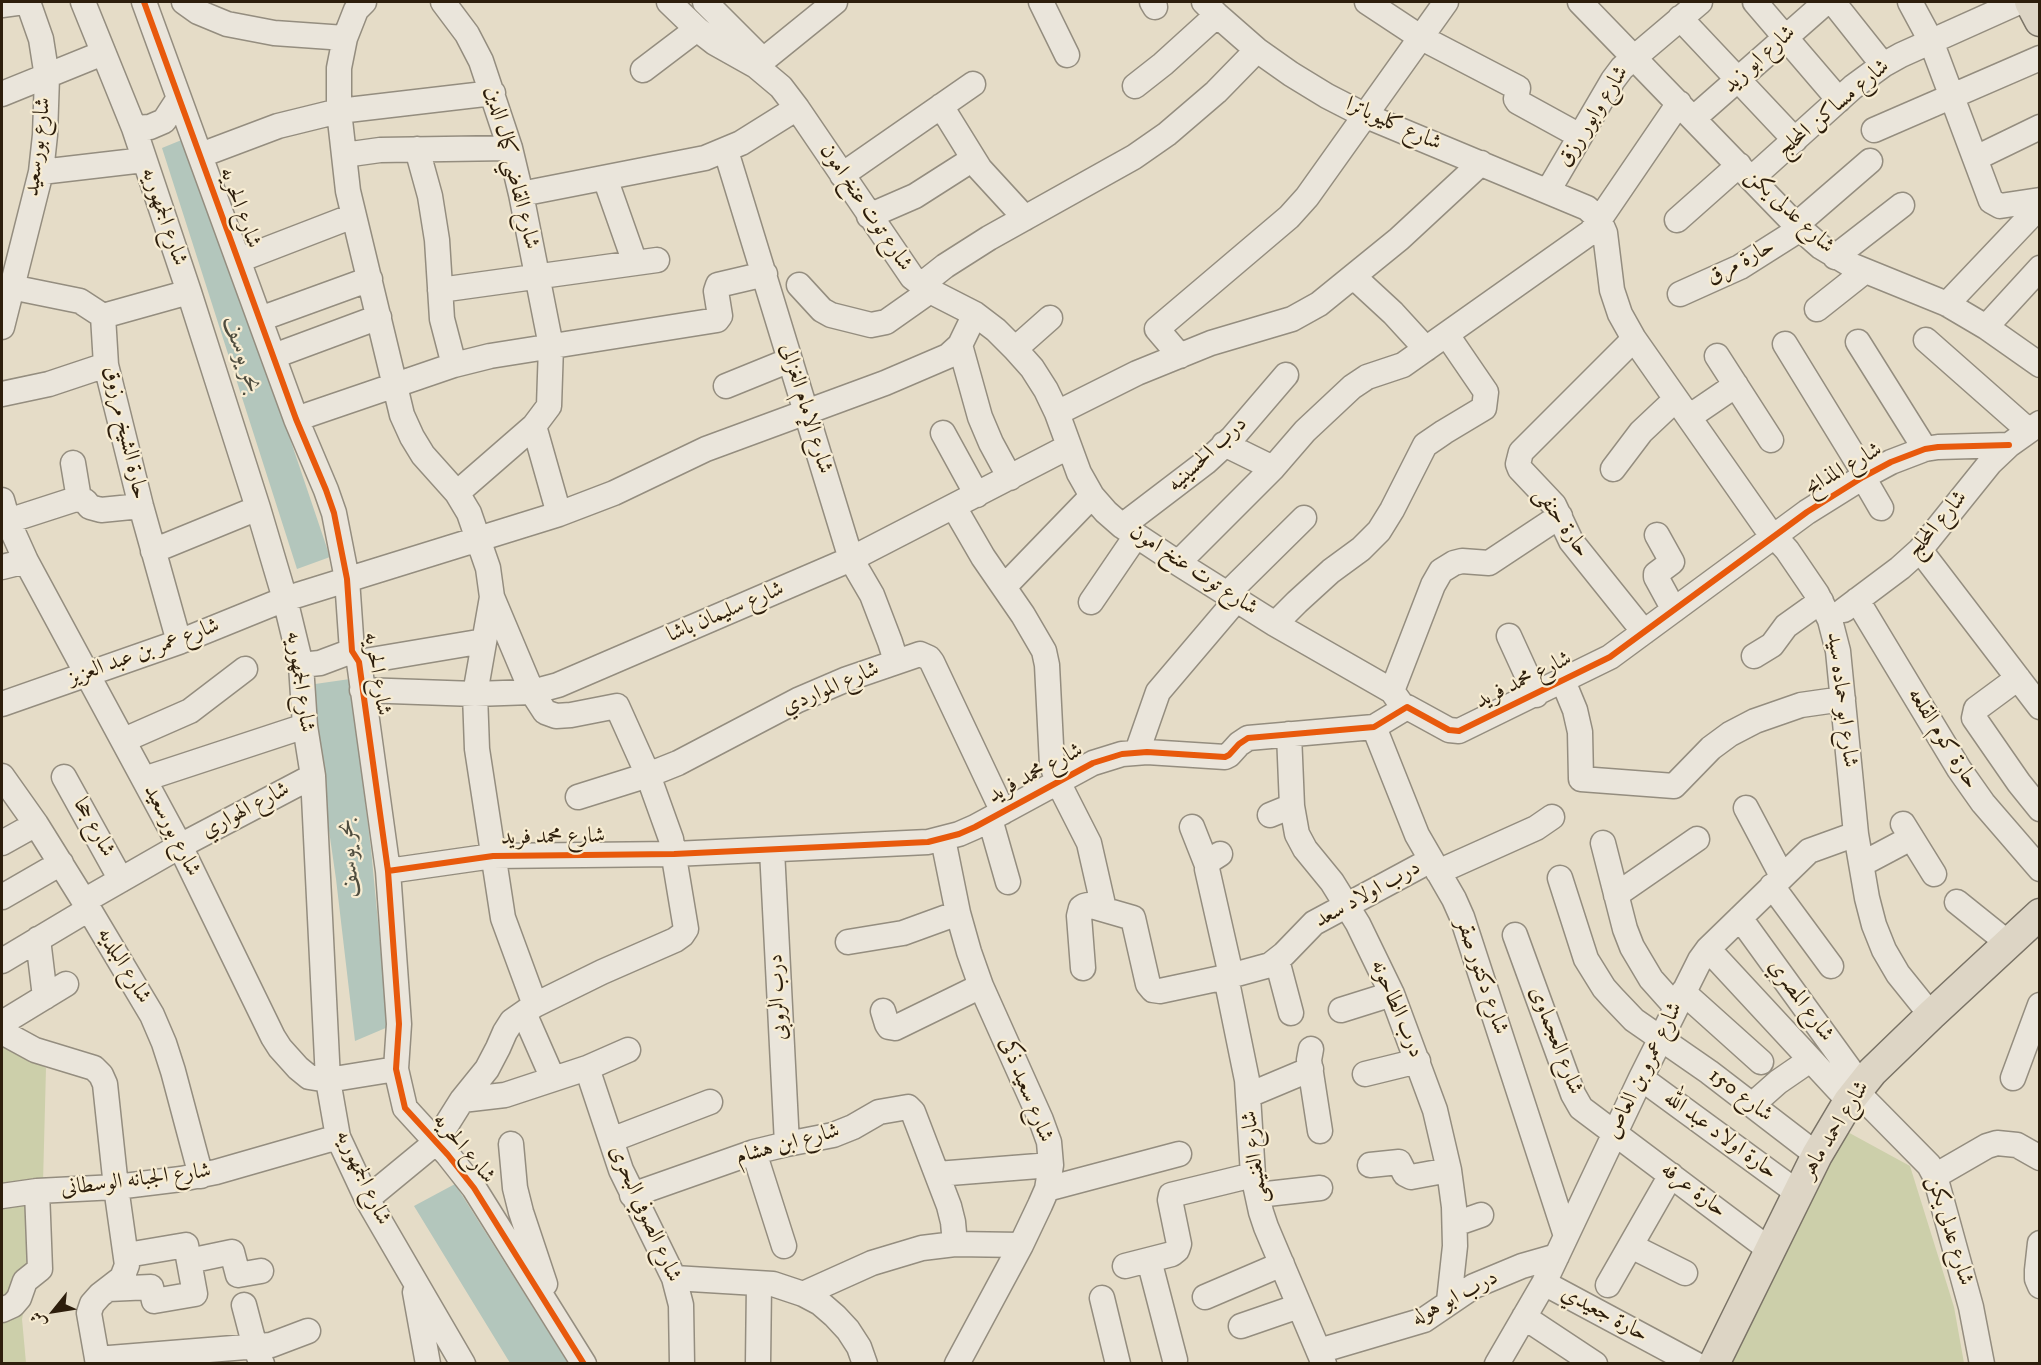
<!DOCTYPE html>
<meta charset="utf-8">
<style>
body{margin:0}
#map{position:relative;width:2041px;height:1365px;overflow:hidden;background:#e5dcc7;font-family:"IM FELL DW Pica",Amiri,serif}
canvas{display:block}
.frame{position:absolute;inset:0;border:3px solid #2d1e0c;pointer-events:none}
.north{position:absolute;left:24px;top:1281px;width:60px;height:60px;-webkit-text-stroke:4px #f7ecd2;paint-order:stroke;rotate:240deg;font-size:16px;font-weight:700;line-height:24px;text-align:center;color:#2d1e0c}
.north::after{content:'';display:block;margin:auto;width:21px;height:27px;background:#2d1e0c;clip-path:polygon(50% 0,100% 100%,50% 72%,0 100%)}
</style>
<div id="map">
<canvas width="2041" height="1365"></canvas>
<div class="frame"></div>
<div class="north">ش</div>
</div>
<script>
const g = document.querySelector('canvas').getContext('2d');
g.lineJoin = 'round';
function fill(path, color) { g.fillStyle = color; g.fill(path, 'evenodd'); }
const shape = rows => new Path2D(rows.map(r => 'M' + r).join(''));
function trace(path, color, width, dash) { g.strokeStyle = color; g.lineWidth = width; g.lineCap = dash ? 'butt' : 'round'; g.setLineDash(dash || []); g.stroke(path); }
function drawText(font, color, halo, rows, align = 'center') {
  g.font = font + ' "IM FELL DW Pica",Amiri,serif'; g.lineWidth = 4.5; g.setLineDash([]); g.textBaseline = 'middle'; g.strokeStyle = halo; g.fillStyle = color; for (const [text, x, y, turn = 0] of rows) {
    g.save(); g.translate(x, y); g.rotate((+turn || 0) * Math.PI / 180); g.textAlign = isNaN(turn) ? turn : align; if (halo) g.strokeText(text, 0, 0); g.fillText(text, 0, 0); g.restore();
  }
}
const green = shape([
 [2,1040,46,1068,42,1221,22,1319,26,1363,2,1363],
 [1844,1130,1910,1166,1954,1307,1964,1363,1731,1364]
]);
const water = shape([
 [184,139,258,344,330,557,297,569,162,148],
 [350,679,371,849,388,1027,355,1041,336,879,308,685],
 [455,1184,568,1363,510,1363,414,1206]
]);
const minor = shape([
 [83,2,134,128,189,292,258,508,285,599,301,665,305,726,313,776,328,1080,338,1137,367,1199,463,1364],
 [144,2,296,419,326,490,334,513,347,579,352,651,359,662,388,871,399,1024,396,1069,405,1108,448,1155,474,1188,584,1364],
 [184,2,198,12,227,24,274,33,345,38],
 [364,2,356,10,345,38,339,68,339,111,348,191,402,415,412,437,423,455,457,493,469,513,488,568,492,597,475,694,477,749,503,918,535,1005],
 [443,2,467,34,481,61,510,148,521,194,551,346,549,406,534,426,559,514],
 [669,2,697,29,715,43,756,66,781,87,797,108,912,277,930,291,975,314,996,330,1015,349,1032,368,1046,390,1057,413,1079,473,1092,496,1106,512,1122,526,1178,563,1275,624,1392,691,1404,708],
 [705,2,763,60],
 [1041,2,1067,55],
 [1152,2,1155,7],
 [1204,2,1217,15,1257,50,1291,74,1327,96,1364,115,1587,208,1599,219,1605,233,1612,290,1620,314,1634,339,1765,526,1787,550,1817,594,1830,620,1838,651,1856,834,1867,898,1874,925,1884,950,1898,974,1931,1015],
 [1367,2,1420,37,1518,88,1516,99,1518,102,1580,136],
 [1580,2,1796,225,1821,247,1851,265,1947,304,1986,327,2040,365],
 [1755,2,1839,100],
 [1833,2,1883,65],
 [1910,2,1931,41,1991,201,2000,206,2040,200],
 [2,5,24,2],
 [1680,18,1795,140],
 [756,66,835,2],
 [643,70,697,29],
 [1135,86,1163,64,1217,15],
 [2,94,103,53],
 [941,106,980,169,1025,218],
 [1694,118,1826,2],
 [134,128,150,127,164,121,179,98],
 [1874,130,2040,58],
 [417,149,430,196,437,240,442,319,454,365],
 [726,151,851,559,872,595,890,642,896,661],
 [201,155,278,126,339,111,493,93],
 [344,155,380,150,510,148],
 [1976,158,2040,127],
 [41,172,144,160],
 [842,175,973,84],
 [605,178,635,263],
 [1752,178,1853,87,1883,65,1901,55,2019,2],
 [1548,191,1613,80,1622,68,1700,2],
 [521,194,705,158,741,143,797,108],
 [869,216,915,196,973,159],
 [1677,220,1739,165],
 [1796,225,1870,161],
 [1835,257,1902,205],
 [239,260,353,216],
 [1354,277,1393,313,1426,349],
 [799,285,822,310,831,315,871,325,886,322,930,291],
 [921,285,945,266,989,238,1134,157,1167,134,1216,92,1257,50],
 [11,287,80,301,103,316,106,365,141,506,179,642],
 [440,290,657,260],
 [1680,294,1740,267,1800,229],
 [1947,304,2040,206],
 [1817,309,1865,271],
 [103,316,189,292],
 [260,319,370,279],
 [2,327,41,172,45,135,47,77,41,39,28,2],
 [1986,327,2040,268],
 [1634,339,1521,452,1518,464,1520,469,1554,505,1571,541,1644,632],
 [1926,340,2028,430],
 [1858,342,1925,449],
 [1785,344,1866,476],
 [960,345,980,417,991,443,1010,478],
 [1015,349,1050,318],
 [274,356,379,317],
 [1180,356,1157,329,1289,217,1307,197,1446,2],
 [1717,356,1771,440],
 [726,386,790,360],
 [2,394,49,384,106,365],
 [1057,413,1137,373,1211,343,1292,319,1319,304,1399,239,1481,163],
 [1689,417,1736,385],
 [296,419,454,365,490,356,717,320,720,316,716,291,718,285,765,274],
 [943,433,977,495],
 [1224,444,1273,468],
 [73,463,79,499],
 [1613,469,1641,432,1676,399],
 [1863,477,1881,508],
 [457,493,534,426],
 [2,500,8,521,26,561,180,846,273,1037,280,1048,298,1068,309,1077,328,1080,396,1069],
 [954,507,983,557,1023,615,1044,651,1047,665,1052,765,1058,782,1089,843,1104,909],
 [8,521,76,499,85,501,90,507,101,510,141,506],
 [1122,526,1206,462,1232,438,1286,375],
 [1657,535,1672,562,1656,574,1656,577,1674,610],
 [1920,550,2040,707],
 [153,551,258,508],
 [1178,563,1273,468,1305,431,1352,387,1367,377,1403,365,1591,232,1679,103],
 [2,567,26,561],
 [1004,587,1092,496],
 [1227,594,1304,518],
 [1857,600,1959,769,1983,803,2040,869],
 [1091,602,1136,536],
 [1844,610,1900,568,1920,550,1990,463,2009,445,2040,423],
 [1275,624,1297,602,1331,571,1361,549,1379,531,1392,510,1425,445,1444,432,1484,408,1486,392,1447,335],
 [1509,636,1536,695],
 [1754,656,1772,645,1786,626,1821,601],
 [359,662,484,641],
 [301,665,320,663,352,651],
 [2018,678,1976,709,1974,718,2019,783,2040,809],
 [1563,681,1575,710,1580,732,1581,779,1674,786,1711,748,1730,734,1755,721,1801,705,1843,699],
 [362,690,475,694,532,692,558,685,851,559,1068,447],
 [1392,691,1433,585,1441,571,1454,563,1462,561,1489,563,1560,516],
 [2,704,179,642,285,599,559,514,614,493,706,449,885,383,948,356,960,345,975,314],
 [1374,727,1417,835,1454,899,1462,917,1566,1236],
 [1289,734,1292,806,1297,834,1305,849,1332,882,1358,924,1392,994,1435,1110,1449,1170,1454,1207,1455,1246,1449,1301],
 [124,740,190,711,245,669],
 [1137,752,1158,692,1237,599],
 [2,776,36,824,84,901,152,1015,164,1043,173,1071,201,1176],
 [64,777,121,880],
 [144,779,305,726],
 [578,797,648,775,678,763,798,700,847,679,920,654,929,658,932,662,1003,812],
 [1746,808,1782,876],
 [1270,815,1292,806],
 [990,819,1008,882],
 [1903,824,1934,874],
 [1192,827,1207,865],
 [943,839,958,913,969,952,981,986,1041,1120,1049,1142,1051,1165,1047,1189,1040,1205,1021,1245,957,1364],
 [2,843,36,824],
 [1603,843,1625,929,1632,947,1651,979,1676,1007],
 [772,850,787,1144],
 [1220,854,1209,861,1207,869,1231,975],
 [1862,864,1911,838],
 [388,871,493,856,674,854,928,842,959,834,975,827,1093,763,1122,754,1147,752,1225,757,1229,755,1239,744,1248,738,1374,727,1407,707,1449,730,1459,731,1610,657,1807,512,1863,477,1891,462,1925,449,1938,447,2009,445],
 [1438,872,1536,828,1552,817],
 [1560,878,1586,959,1604,988,1613,998,1634,1020,1709,1072,1817,1155],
 [1772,886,1831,966],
 [1616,895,1697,839],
 [2,897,61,863],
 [84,901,180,846,313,776],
 [1957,902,2008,943],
 [1740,918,1861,1085],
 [1515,935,1573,1094,1581,1108,1770,1250],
 [38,939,45,997],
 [848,942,903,933,958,913],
 [1708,949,1849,1101],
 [1277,960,1291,1013],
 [2,961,89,909],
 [1083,968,1079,916,1081,908,1084,906,1088,905,1133,918,1148,984,1153,990,1160,991,1226,977,1270,965,1284,954,1314,923,1431,860],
 [1226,977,1247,1080,1253,1175,1261,1212,1266,1227,1324,1364],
 [1683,992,1761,1062],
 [1341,1010,1392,994],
 [883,1011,887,1024,889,1027,895,1028,981,986],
 [524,1013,553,1079],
 [2,1023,66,984],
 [2,1032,35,1050,94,1068,101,1075,105,1084,116,1187,127,1265,122,1278,100,1295,92,1304,89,1313,98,1364],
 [1311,1049,1309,1060,1320,1131],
 [587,1068,621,1170,674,1278,681,1305,682,1364],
 [1365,1074,1418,1061],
 [1641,1078,1798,1193],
 [2013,1078,2040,1005],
 [1856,1091,1929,1165,1935,1176,1971,1307,1982,1364],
 [1249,1095,1311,1069],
 [462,1100,505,1095,587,1068,628,1050],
 [1752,1105,1778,1082,1810,1060],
 [611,1140,710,1102],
 [511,1144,515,1188,521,1212,545,1284],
 [754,1152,784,1246],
 [1370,1165,1399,1162,1405,1174,1411,1177,1449,1170],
 [937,1174,1051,1165],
 [1935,1176,1987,1146,1997,1143,2017,1145,2040,1158],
 [1047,1189,1179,1154],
 [632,1195,754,1152,787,1144,833,1135,853,1127,879,1112,908,1107,913,1112,949,1206,953,1222,955,1244],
 [1258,1195,1320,1188],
 [2,1196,37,1191,116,1187,181,1179,216,1172,338,1137],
 [367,1199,435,1143,462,1100,487,1069,498,1048,505,1032,512,1021,535,1005,602,972,675,940,682,935,686,929,671,839,648,775,617,706,571,715,556,716,545,712,532,692,492,597],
 [1455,1224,1481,1215],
 [2040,1243,2037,1270,2037,1279,2040,1286],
 [1631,1246,1685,1273],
 [1149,1260,1175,1360],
 [189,1261,232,1252,238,1275,261,1271],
 [1125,1266,1172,1254,1177,1250,1179,1244,1170,1200,1171,1195,1253,1175],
 [674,1278,773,1284,803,1294,820,1303,835,1316,848,1330,859,1347,865,1364],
 [1544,1283,1695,1364],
 [1608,1285,1671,1175],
 [108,1289,151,1287,154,1301,195,1294,186,1245,127,1255],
 [415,1292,428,1364],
 [803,1294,872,1263,922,1248,955,1244,1021,1245],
 [1205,1297,1282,1264],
 [1102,1298,1118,1364],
 [244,1305,255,1347,262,1364],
 [2,1310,13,1305,19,1298,25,1281,40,1269,37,1191],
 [1524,1317,1595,1364],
 [1241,1326,1299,1306],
 [1319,1351,1424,1320,1474,1286,1522,1266,1557,1256],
 [97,1359,271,1345,308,1331],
 [758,1364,759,1284],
 [1497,1364,1544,1283,1641,1078,1700,960,1708,949,1809,851,1856,834]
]);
const major = shape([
 [2030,2,2040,21],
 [1714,1364,1817,1155,1849,1101,1872,1072,1931,1015,2040,914]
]);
const cycleway = shape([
 [144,2,296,419,326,490,334,513,347,579,352,651,359,662,388,871,399,1024,396,1069,405,1108,448,1155,474,1188,584,1364],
 [388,871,493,856,674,854,928,842,959,834,975,827,1093,763,1122,754,1147,752,1225,757,1229,755,1239,744,1248,738,1374,727,1407,707,1449,730,1459,731,1610,657,1807,512,1863,477,1891,462,1925,449,1938,447,2009,445]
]);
const streetNames = [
 ["شارع ابو زيد",1760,60,-42],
 ["شارع مساكن المحلج",1834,109,-40],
 ["شارع وابور رزق",1594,117,-58],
 ["شارع كليوباترا",1393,125,24],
 ["شارع بورسعيد",39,147,-83],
 ["شارع القاضي كمال الدين",511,168,76],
 ["شارع الحريه",239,208,70],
 ["شارع توت عنخ امون",865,208,56],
 ["شارع عدلى يكن",1789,212,43],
 ["شارع الجمهوريه",163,217,71],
 ["حارة مرق",1741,263,-28],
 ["شارع الإمام الغزالى",805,409,73],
 ["حارة الشيخ مرزوق",124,433,77],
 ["درب الحسينيه",1208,455,-43],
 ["شارع المذابح",1844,470,-30],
 ["حارة حنفى",1561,523,55],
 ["شارع المحلج",1938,525,-50],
 ["شارع توت عنخ امون",1193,571,33],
 ["شارع سليمان باشا",726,613,-23],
 ["شارع عمر بن عبد العزيز",144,653,-20],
 ["شارع الحريه",376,674,81],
 ["شارع محمد فريد",1524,681,-26],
 ["شارع الجمهوريه",299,682,82],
 ["شارع المواردي",831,689,-23],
 ["شارع ابو حماده سيد",1841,700,83],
 ["حارة كوم القلعه",1942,739,58],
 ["شارع محمد فريد",1036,774,-28],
 ["شارع الهواري",246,811,-28],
 ["شارع جحا",93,828,61],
 ["شارع بورسعيد",171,831,63],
 ["شارع محمد فريد",553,838,-1],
 ["درب اولاد سعد",1368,895,-29],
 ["شارع البلديه",123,966,59],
 ["شارع دكتور صقر",1481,977,71],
 ["درب الروبى",779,997,-93],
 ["شارع المصري",1800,1001,54],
 ["درب الطاحونه",1396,1009,67],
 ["شارع العجماوى",1555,1041,69],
 ["شارع عمرو بن العاص",1645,1071,-64],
 ["شارع سعيد ذكى",1025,1090,68],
 ["شارع 150",1740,1096,37],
 ["شارع احمد ماهر",1836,1130,-58],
 ["حارة اولاد عبد الله",1720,1136,36],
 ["شارع ابن هشام",788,1145,-15],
 ["شارع الحريه",463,1149,50],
 ["شارع الغنيمى",1256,1157,-97],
 ["شارع الجمهوريه",362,1178,65],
 ["شارع الجبانه الوسطانى",136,1181,-7],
 ["حارة عرفه",1693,1191,37],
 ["شارع الصوفي البحرى",644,1214,66],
 ["شارع عدلى يكن",1949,1231,73],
 ["درب ابو هوله",1455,1299,-28],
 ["حارة جعيدي",1604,1315,28]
];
const waterNames = [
 ["بحر يوسف",241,355,71],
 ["بحر يوسف",350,858,-96]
];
fill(green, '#cccfaa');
fill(water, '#b3c6bc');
trace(minor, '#948d7f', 27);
trace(major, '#7a7366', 33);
trace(minor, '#eae5db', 24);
trace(major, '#ddd5c5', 30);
trace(cycleway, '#e8590c', 6);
drawText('22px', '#2d1e0c', '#f7ecd2', streetNames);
drawText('italic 24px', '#4f4d3f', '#f7ecd2', waterNames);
</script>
